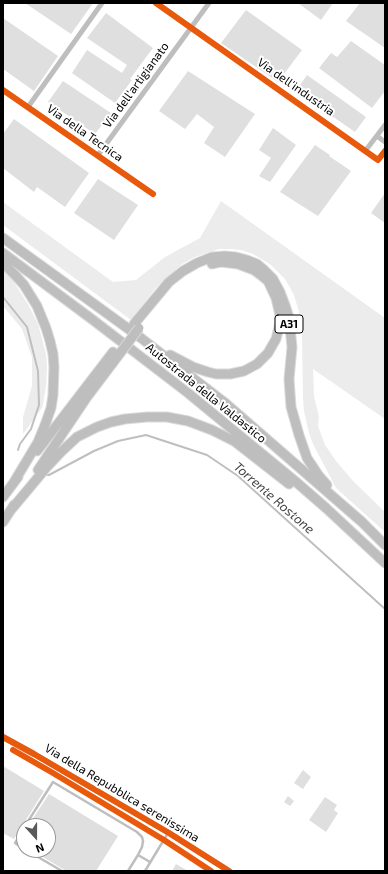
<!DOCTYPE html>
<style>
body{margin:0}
#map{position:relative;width:388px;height:874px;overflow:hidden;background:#fff;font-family:"Exo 2",sans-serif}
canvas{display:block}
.frame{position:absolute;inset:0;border:4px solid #000;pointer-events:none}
.north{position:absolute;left:16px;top:818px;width:40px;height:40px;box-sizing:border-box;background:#fff;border:1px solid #999;border-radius:50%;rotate:159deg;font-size:11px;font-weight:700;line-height:16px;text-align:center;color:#000}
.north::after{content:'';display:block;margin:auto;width:14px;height:18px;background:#595959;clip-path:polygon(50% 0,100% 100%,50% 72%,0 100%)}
</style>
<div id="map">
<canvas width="388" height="874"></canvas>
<div class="frame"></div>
<div class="north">N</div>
</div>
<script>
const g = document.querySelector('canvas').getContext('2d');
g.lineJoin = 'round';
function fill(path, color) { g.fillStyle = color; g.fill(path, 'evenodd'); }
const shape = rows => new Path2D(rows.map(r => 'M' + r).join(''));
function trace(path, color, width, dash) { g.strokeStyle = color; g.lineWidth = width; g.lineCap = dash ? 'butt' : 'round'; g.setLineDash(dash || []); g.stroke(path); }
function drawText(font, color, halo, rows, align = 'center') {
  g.font = font + ' "Exo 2",sans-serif'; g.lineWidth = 4; g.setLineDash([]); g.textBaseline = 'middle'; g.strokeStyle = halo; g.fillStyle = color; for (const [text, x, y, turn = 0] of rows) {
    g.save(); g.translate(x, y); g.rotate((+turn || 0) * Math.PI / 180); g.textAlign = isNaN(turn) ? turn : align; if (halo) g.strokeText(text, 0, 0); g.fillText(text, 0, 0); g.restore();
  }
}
const green = shape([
 [221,201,385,318,385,419,313,369,314,396,319,417,318,426,325,445,336,461,353,481,385,512,385,532,336,488,313,444,309,433,304,411,303,398,302,337,299,312,294,295,285,279,271,265,253,254,241,250,230,249,219,249,195,257,182,264,156,288,131,320,3,225,3,202,113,282,136,280,165,257,200,238],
 [3,268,7,271,29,306,38,324,46,354,47,366,46,386,43,404,42,408,23,434,23,417,32,386,32,357,22,329,3,306]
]);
const stream = shape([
 [3,297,27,327,38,371,39,405,31,429,20,444,18,450],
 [44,475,49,475,94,451,118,441,146,435,207,455,238,476,385,609]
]);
const building = shape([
 [25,3,93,3,71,34],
 [298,3,333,3,321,20],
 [360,3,385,3,385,48,346,21],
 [246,10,302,50,278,82,221,43],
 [106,13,153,48,130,79,132,80,115,103,72,73,87,50,122,73,127,65,87,38],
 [3,18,58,56,34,91,3,69],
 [351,41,385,65,385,91,372,108,319,68,331,53,337,57],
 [188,71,255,114,225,157,204,143,214,127,197,114,185,129,159,111],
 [307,75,366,117,355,132,296,91],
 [63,81,111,113,95,134,48,102],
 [14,119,89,173,65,207,37,187,34,192,3,168,3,134],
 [273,128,296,145,270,182,259,176,271,158,259,150],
 [315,145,330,155,329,156,351,171,318,216,280,192],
 [98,179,138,205,114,240,74,213],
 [385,193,385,223,371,213],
 [3,766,44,791,14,839,3,833],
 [303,770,311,777,303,789,294,783],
 [49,794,118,836,96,871,65,871,63,869,31,850,48,850,48,826,28,826],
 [288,796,294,801,290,806,284,802],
 [325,797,337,805,334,810,338,813,326,832,309,820],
 [24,833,24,846,19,842],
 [176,864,188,871,172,871]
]);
const service = shape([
 [25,826,53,782,137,832,142,837,143,841,142,847,138,855,150,862],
 [24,828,15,843,24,849],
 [26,850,62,871],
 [128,871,138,855],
 [145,871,168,833]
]);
const minor = shape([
 [156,3,378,160,385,151],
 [3,90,153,194],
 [28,107,102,3],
 [377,136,385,142],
 [366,150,385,125],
 [98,155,209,3]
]);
const tertiary = shape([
 [3,737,34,754,169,833,229,871]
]);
const motorway = shape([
 [3,238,141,338,224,402,362,522,385,545],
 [3,253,93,320,188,393,295,481,326,508,385,563],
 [3,263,16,276,24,285,37,306,46,328,50,341,53,354,54,367,53,395,51,408,45,425,38,442,14,482],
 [134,324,169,282,183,271,197,263,212,257,225,256,236,257,247,260,257,264,263,269,273,279,280,292,286,308,289,318,292,347,289,379,291,407,299,435,307,458,319,476,327,485],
 [170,355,193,367,208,372,216,374,230,374,244,371,257,364,268,353,276,339,280,323,280,315,276,298,268,281,262,276,254,270,238,264,221,262,212,264],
 [37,451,113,352],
 [38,470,87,397,121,352],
 [3,497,18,477],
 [10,511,46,468,61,452,77,437,97,427,111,422,125,419,147,417,167,417,188,421,212,430,234,441,289,484],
 [3,522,14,505]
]);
const motorwayBridge = shape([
 [121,352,139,328]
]);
const cycleway = shape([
 [156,3,378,160,385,151],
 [3,90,153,194],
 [3,737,34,754,169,833,229,871],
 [13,750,53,773,164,840,211,871]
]);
const shields = [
 [289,324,28]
];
const shieldNames = [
 ["A31",289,324]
];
const streetNames = [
 ["Via dell'artigianato",136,85,-54],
 ["Via dell'industria",296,87,35],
 ["Via della Tecnica",85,133,35],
 ["Autostrada della Valdastico",206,393,39],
 ["Via della Repubblica serenissima",122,793,31]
];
const waterNames = [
 ["Torrente Rostone",274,498,41]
];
fill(green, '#ececec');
trace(stream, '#bfbfbf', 2);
fill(building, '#dfdfdf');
trace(motorway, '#dbdbdb', 11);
trace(service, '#bebebe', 2.5);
trace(minor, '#bebebe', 5);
trace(tertiary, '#bebebe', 6);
trace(motorway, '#bebebe', 9);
trace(motorwayBridge, '#dbdbdb', 11, []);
trace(motorwayBridge, '#bebebe', 9);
trace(cycleway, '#e8590c', 6);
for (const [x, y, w] of shields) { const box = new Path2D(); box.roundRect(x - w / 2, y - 9, w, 18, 3); g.fillStyle = '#fff'; g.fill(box); trace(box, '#000', 1); }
drawText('bold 11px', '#000', null, shieldNames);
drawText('12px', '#000', '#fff', streetNames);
drawText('italic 13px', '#444', '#fff', waterNames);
</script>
